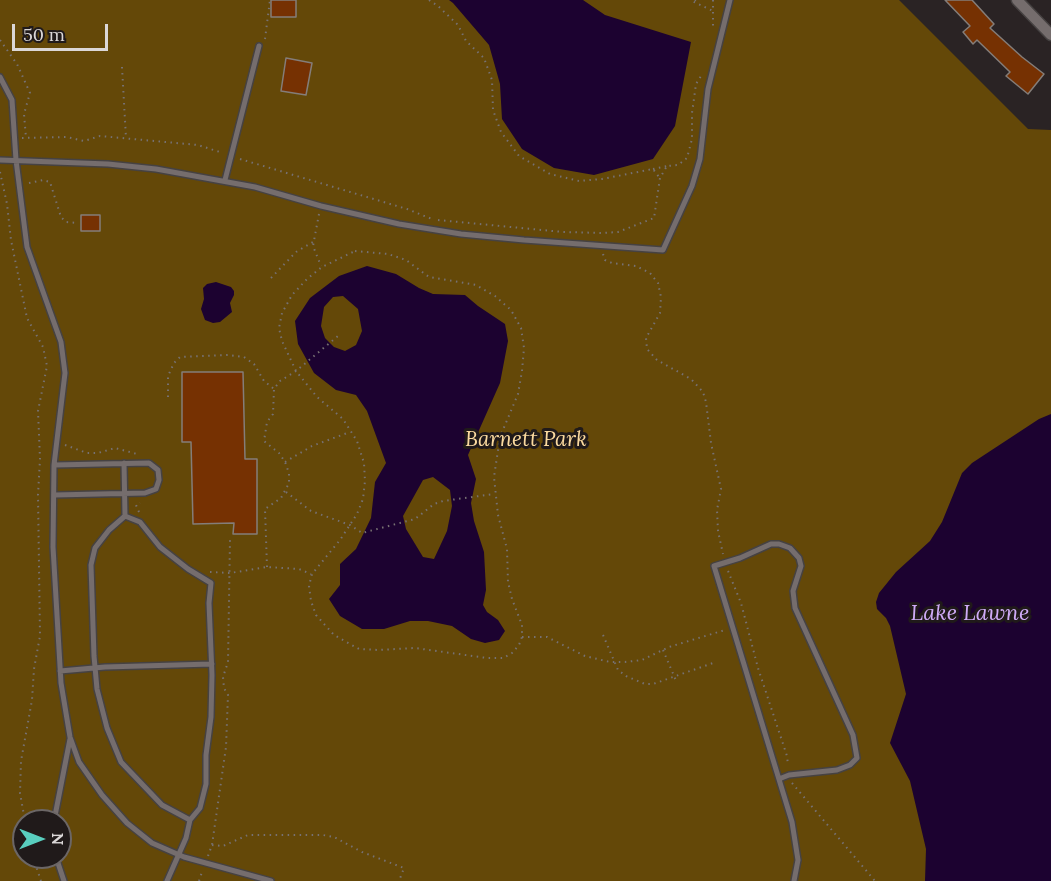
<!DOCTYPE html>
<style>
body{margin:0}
#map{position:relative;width:1051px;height:881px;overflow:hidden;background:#2a2324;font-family:Lora,serif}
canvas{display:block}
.north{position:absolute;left:12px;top:809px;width:60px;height:60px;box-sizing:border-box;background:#201a1a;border:2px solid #6b6666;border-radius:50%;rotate:90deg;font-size:16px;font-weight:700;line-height:24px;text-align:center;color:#dbd7d7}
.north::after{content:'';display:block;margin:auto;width:21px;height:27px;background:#59cebe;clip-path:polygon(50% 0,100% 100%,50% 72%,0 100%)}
.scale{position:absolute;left:12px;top:24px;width:96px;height:27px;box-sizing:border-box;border:3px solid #dbd7d7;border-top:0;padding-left:8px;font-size:18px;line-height:21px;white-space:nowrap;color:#dbd7d7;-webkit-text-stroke:4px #201a1a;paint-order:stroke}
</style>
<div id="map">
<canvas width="1051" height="881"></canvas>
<div class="north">N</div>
<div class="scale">50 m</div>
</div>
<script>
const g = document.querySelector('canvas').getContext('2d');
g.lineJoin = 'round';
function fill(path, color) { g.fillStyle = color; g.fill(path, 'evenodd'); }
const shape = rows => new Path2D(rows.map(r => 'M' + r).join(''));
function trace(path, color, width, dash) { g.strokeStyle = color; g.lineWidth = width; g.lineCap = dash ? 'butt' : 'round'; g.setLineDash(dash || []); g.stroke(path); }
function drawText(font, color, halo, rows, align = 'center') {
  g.font = font + ' Lora,serif'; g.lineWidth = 6; g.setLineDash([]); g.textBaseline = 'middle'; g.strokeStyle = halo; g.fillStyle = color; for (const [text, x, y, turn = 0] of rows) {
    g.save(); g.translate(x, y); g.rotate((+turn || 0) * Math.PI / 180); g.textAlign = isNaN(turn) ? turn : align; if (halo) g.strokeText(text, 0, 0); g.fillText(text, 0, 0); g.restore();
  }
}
const green = shape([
 [0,0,899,0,1028,129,1051,130,1051,881,0,881],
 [24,821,60,821,60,857,24,857]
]);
const water = shape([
 [449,0,583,0,605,15,691,42,675,126,653,159,594,175,554,168,522,149,502,119,500,84,489,45,453,3],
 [367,266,396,274,419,288,433,294,465,295,478,306,505,324,508,341,500,383,468,455,476,479,471,503,474,521,484,552,486,590,483,605,487,612,498,620,505,631,499,640,485,643,471,639,452,626,428,621,410,621,384,629,362,629,340,616,329,599,340,585,340,564,356,549,371,518,375,482,386,463,367,411,356,395,336,390,314,373,298,344,295,321,310,298,339,276],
 [343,296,358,309,362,331,356,345,345,351,334,347,325,338,321,326,324,307,333,297],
 [433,477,450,490,452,506,447,531,434,559,423,557,406,529,403,516,423,480],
 [216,282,231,287,234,291,234,295,230,303,232,312,220,322,213,323,205,320,201,309,204,299,203,288,207,284],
 [1051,414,1051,881,925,881,926,849,910,781,890,743,906,694,890,626,886,618,877,609,876,602,879,593,896,572,930,541,942,522,962,473,972,463,1039,419]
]);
const building = shape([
 [271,0,296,0,296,17,271,17,271,0],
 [945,0,972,0,994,24,990,28,1022,57,1044,74,1028,94,1006,76,1010,72,977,40,973,44,963,32,970,26,945,0],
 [286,58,312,63,306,95,281,91,286,58],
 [81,215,100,215,100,231,81,231,81,215],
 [182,372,243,372,245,459,257,459,257,534,233,534,234,523,193,524,191,442,182,442,182,372]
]);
const path = shape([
 [429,0,438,6,458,25,466,41,484,58,492,80,493,110,501,132,519,156,550,174,579,181,602,179,653,169,659,177],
 [696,0,692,1,713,11],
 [713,0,713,27],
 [265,39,270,0],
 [0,40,17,64,30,93,24,114,26,138],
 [122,67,126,138],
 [22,138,67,137,84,141,100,136,198,145,223,153],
 [240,159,407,209,432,219],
 [653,169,667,166],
 [0,172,7,204,11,240,27,318,43,347,47,366,38,411,40,459,38,495,40,636,34,669,32,700,21,761,20,793,25,821],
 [29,183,43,180,50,182,61,217,66,222,78,223],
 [319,214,313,246,321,266],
 [438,220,563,232,603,233,618,232,654,218,660,178,664,171,667,166,678,165,687,158,692,139,692,113,696,84,701,76],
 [355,251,388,254,406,260,429,277,476,285,495,296,511,310,521,328,524,348,522,371,518,394,500,437,494,477,498,515,507,549,508,582,512,599,522,625,522,637,519,645,512,653,503,658,487,658,415,648,379,650,359,649,334,635,316,615,311,601,309,586,312,574,340,540,357,514,363,499,365,481,364,463,357,441,343,419,317,397,296,371,282,341,279,328,282,313,292,295,307,279,322,267,355,251],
 [603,254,605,260,612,263,636,266,650,273,658,283,661,297,660,313,646,338,647,349,657,360,691,379,703,392,706,402,711,443,721,489,717,510,718,531,723,554],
 [271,278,296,252,313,242],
 [168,397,168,376,174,363,180,357,228,355,244,357,254,364,264,381,274,389],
 [65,445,87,453,98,453,115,448,137,454],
 [285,462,312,446,350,432],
 [286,492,311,511,350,525,362,533,415,519,434,504,443,501,494,494],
 [139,512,136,505,140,503],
 [267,567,265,509,281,498,289,483,289,473,285,462,279,453,264,441,267,422,273,414,274,389,280,381,296,371,338,336],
 [728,571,741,603,758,668,787,756,788,765],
 [210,572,230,573,267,567,299,569,311,574],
 [603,635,618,670,626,676,645,684,653,684,713,663],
 [522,637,547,637,585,656,610,662,625,662,642,660,669,647,725,630],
 [663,650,677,683],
 [792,783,875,881],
 [212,845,223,846,248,835,323,835,334,837,362,852,404,868,399,881],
 [208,856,212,845,226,747,228,695,224,688,223,677,228,662,230,539],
 [33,857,41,881],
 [199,881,202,872]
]);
const lane = shape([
 [0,77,12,100,16,160,27,247,61,342,65,373,54,465,53,547,61,683,70,737,79,762,102,795,127,823,152,843,184,857,271,881],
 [0,160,108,164,156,169,255,187,321,206,399,224,461,234,524,240,663,250,692,186,700,159,708,89,730,0],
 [225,180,259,46],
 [124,463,125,516],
 [54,495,145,493,156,489,159,480,158,470,149,463,54,465],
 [125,516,109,530,95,548,91,565,94,656,97,689,107,728,121,762,162,805,190,820,186,838,167,881],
 [125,516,140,522,160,547,188,569,211,583,209,603,212,675,211,717,206,755,206,784,200,808,190,820],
 [60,671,105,667,212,664],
 [779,779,789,775,837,770,850,765,857,758,853,735,795,608,793,591,801,566,799,558,790,548,779,544,771,544,740,558,714,566,792,822,798,860,794,881],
 [54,821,70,739],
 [56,857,64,881]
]);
const street = shape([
 [1017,0,1051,35]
]);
const parkNames = [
 ["Barnett Park",526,440]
];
const waterNames = [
 ["Lake Lawne",970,614]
];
fill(green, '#644808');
fill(water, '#1c0230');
fill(building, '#763102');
trace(building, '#847d79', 1.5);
trace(lane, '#464242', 8);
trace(street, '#464242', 13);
trace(path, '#777172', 2, [1.5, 4.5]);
trace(lane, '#756d6d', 5);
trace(street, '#756d6d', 10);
drawText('italic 21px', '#fbda9f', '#201a1a', parkNames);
drawText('italic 22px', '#cfabf7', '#201a1a', waterNames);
</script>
